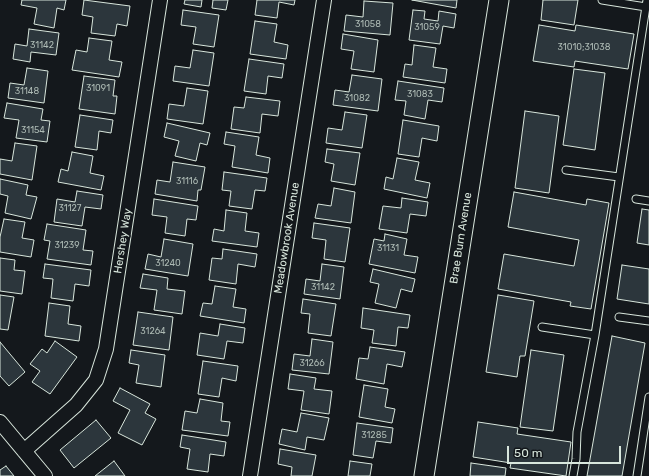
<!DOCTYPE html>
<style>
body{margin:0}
#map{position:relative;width:649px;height:476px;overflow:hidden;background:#14181c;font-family:Rubik,sans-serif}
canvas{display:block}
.scale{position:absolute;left:507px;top:446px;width:114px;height:18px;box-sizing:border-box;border:2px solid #d8e6dc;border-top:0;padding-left:5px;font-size:12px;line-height:14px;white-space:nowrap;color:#d8e6dc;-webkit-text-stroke:3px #14181c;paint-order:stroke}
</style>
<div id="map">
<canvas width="649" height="476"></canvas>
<div class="scale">50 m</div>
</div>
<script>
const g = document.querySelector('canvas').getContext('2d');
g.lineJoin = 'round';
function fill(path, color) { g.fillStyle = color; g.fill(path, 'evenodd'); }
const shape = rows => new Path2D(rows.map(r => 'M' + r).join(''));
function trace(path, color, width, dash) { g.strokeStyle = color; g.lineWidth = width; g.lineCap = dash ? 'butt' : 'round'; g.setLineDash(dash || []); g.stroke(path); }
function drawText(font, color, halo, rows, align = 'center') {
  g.font = font + ' Rubik,sans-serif'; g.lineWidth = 3; g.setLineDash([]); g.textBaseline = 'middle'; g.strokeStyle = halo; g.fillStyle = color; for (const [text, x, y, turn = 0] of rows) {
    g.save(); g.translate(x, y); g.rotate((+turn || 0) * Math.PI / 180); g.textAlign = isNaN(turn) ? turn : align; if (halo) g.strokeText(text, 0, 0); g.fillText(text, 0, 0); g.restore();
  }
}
const building = shape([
 [22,0,66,0,64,10,57,8,54,28,34,24,37,8,21,5,22,0],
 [84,0,130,6,127,26,117,24,115,36,91,33,93,17,82,15,84,0],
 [185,0,202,0,201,7,184,4,185,0],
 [213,0,228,0,226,10,212,8,213,0],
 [257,0,295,0,294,5,279,2,277,18,255,15,257,0],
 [412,0,457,0,456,8,412,0],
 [543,0,578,0,574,25,541,20,543,0],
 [364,1,393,3,390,35,344,31,346,15,363,17,364,1],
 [183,10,219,15,214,47,193,44,196,27,181,25,183,10],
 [413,10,425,11,424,19,438,21,439,11,456,14,454,28,443,26,440,44,409,40,413,10],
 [255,21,277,24,274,42,288,45,286,59,250,54,255,21],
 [539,25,575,31,576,25,634,34,628,69,575,61,574,67,533,61,539,25],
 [29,29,59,33,56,55,31,52,30,62,13,59,15,44,27,46,29,29],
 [343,34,378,40,374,72,351,69,354,51,341,49,343,34],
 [89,38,112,41,109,60,122,62,119,77,72,70,76,50,87,52,89,38],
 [414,45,436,48,433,67,447,69,445,83,403,77,405,64,412,65,414,45],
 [193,50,214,53,209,86,173,81,175,66,190,68,193,50],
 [249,59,284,64,282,78,268,76,266,94,244,91,249,59],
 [27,68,48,71,44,103,8,98,10,83,24,85,27,68],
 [574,69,605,73,595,150,563,145,574,69],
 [352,75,382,79,378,111,333,105,335,90,349,92,352,75],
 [84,76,115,80,113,96,117,96,115,114,79,109,84,76],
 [398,81,444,88,442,102,428,100,425,119,404,115,406,101,395,100,398,81],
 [187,88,208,91,203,124,167,119,169,104,184,106,187,88],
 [246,97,280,101,278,116,262,114,260,133,231,129,234,107,244,108,246,97],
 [7,103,43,109,41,120,50,121,47,142,16,138,19,120,4,118,7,103],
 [525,111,559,116,549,193,515,188,525,111],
 [345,112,367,115,362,148,326,143,328,128,342,130,345,112],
 [80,115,113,120,111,133,99,131,97,150,75,147,80,115],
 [403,120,439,126,437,141,422,138,419,157,398,154,403,120],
 [167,123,210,133,207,145,200,143,196,161,175,156,179,141,164,137,167,123],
 [226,132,259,137,256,155,270,158,268,173,232,167,235,146,224,144,226,132],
 [15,143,37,146,32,180,0,174,0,159,12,161,15,143],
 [327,149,360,153,355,185,331,181,334,164,325,162,327,149],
 [72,152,93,156,90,173,104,176,101,190,58,182,61,169,68,171,72,152],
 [397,158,419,162,415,180,430,183,427,198,384,189,386,177,393,179,397,158],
 [173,162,205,167,201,190,198,190,197,201,155,194,157,180,170,182,173,162],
 [224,172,267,178,265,191,255,190,252,209,229,206,231,191,222,190,224,172],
 [0,179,28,185,26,195,37,197,31,219,5,213,8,196,0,194,0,179],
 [334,188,355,192,351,223,315,218,318,204,331,206,334,188],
 [77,191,103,195,101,209,85,207,82,226,54,222,57,199,75,202,77,191],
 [514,192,586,205,587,199,609,203,591,309,570,306,571,302,498,289,504,254,574,266,579,240,508,227,514,192],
 [402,198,428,202,426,216,410,214,407,233,379,229,383,206,401,208,402,198],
 [154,199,198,206,196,220,187,219,185,236,165,233,167,217,152,215,154,199],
 [642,209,649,210,649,245,637,243,642,209],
 [226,210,247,213,245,231,259,233,257,247,212,241,214,229,224,231,226,210],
 [4,219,25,222,22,238,34,240,31,257,0,252,0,237,4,219],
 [314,223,350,228,345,262,324,259,326,240,312,238,314,223],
 [47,224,86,230,83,250,93,251,91,265,47,259,50,241,44,240,47,224],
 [385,234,407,239,404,255,418,257,415,273,369,264,374,239,384,241,385,234],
 [164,239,193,244,188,276,145,269,148,254,161,257,164,239],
 [223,249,257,254,255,267,238,264,236,284,209,280,212,258,222,259,223,249],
 [0,258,15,260,14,270,25,271,22,294,0,291,0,258],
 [45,264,91,270,89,286,75,284,73,301,51,298,53,279,43,278,45,264],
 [322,264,344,267,340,299,304,294,306,279,320,281,322,264],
 [622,265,649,269,649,304,617,299,622,265],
 [373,269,415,279,412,292,401,289,396,308,375,303,379,284,370,282,373,269],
 [143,274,168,278,167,289,185,291,182,314,154,310,157,290,140,288,143,274],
 [215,286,236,289,233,307,246,309,244,323,200,316,203,303,212,304,215,286],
 [0,295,14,297,8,330,0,329,0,295],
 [498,295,534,301,525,356,520,356,517,377,486,372,498,295],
 [303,299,336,304,331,336,308,333,310,314,301,313,303,299],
 [49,303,70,306,68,324,81,326,79,341,45,336,49,303],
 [363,308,410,315,408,328,398,327,396,346,372,343,374,330,361,328,363,308],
 [138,312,173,317,169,350,133,345,138,312],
 [220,324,245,328,243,343,227,341,224,359,197,355,200,333,218,336,220,324],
 [612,336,645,343,622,476,587,476,612,336],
 [312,339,333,342,329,374,292,370,294,354,310,356,312,339],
 [55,341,77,357,50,394,32,382,40,371,30,364,42,349,47,353,55,341],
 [0,342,25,372,9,386,0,376,0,342],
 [370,347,405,352,402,367,387,364,384,384,356,379,359,358,368,359,370,347],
 [131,350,165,355,161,387,136,383,139,365,129,363,131,350],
 [531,350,564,355,553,431,520,427,531,350],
 [203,361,238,366,236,381,222,378,219,397,198,394,203,361],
 [290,374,316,378,314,389,332,391,329,414,301,410,304,391,288,389,290,374],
 [364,385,388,389,385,407,395,409,392,423,359,417,364,385],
 [120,388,150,404,145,413,156,419,142,445,118,433,130,410,113,401,120,388],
 [200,399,223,403,221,421,230,422,228,436,182,430,185,411,197,413,200,399],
 [301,413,329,418,324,440,307,437,305,450,279,444,282,429,297,432,301,413],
 [96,420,111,438,74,468,60,450,96,420],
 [478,422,518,428,517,434,571,442,566,476,510,468,511,463,473,457,478,422],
 [357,423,393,428,391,443,376,441,373,458,353,455,357,423],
 [182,435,226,442,224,456,210,454,208,472,187,469,190,449,180,447,182,435],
 [280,449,316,455,312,476,291,476,292,467,278,464,280,449],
 [114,461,125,476,95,476,114,461],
 [350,461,372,464,370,476,348,476,350,461],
 [471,463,506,468,505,476,470,476,471,463],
 [6,466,14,476,0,476,0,470,6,466]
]);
const lane = shape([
 [602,0,646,7],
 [566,170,619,177],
 [636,199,649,201],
 [619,317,649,321],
 [542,327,595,335],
 [573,476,576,459,577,432,595,335,647,0],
 [637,476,649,397]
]);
const street = shape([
 [0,422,45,476],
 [24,451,76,405,96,380,106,349,160,0],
 [250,476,324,0]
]);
const secondary = shape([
 [424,476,499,0]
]);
const numberNames = [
 ["31058",368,24],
 ["31059",427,27],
 ["31142",42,45],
 ["31010;31038",584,47],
 ["31091",98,88],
 ["31148",27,91],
 ["31083",420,94],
 ["31082",357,98],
 ["31154",33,130],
 ["31116",187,181],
 ["31127",70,208],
 ["31239",67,245],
 ["31131",388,248],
 ["31240",168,263],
 ["31142",323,287],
 ["31264",153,331],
 ["31266",312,363],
 ["31285",374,435]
];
const streetNames = [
 ["Meadowbrook Avenue",287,238,-81],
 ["Brae Burn Avenue",461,238,-81],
 ["Hershey Way",123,241,-81]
];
fill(building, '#2c363c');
trace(building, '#d8e6dc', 1);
trace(lane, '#d8e6dc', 9);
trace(street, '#d8e6dc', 16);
trace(secondary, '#d8e6dc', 21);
trace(lane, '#14181c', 7);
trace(street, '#14181c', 14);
trace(secondary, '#14181c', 19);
drawText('9px', '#adbab4', null, numberNames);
drawText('11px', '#d8e6dc', '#14181c', streetNames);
</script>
